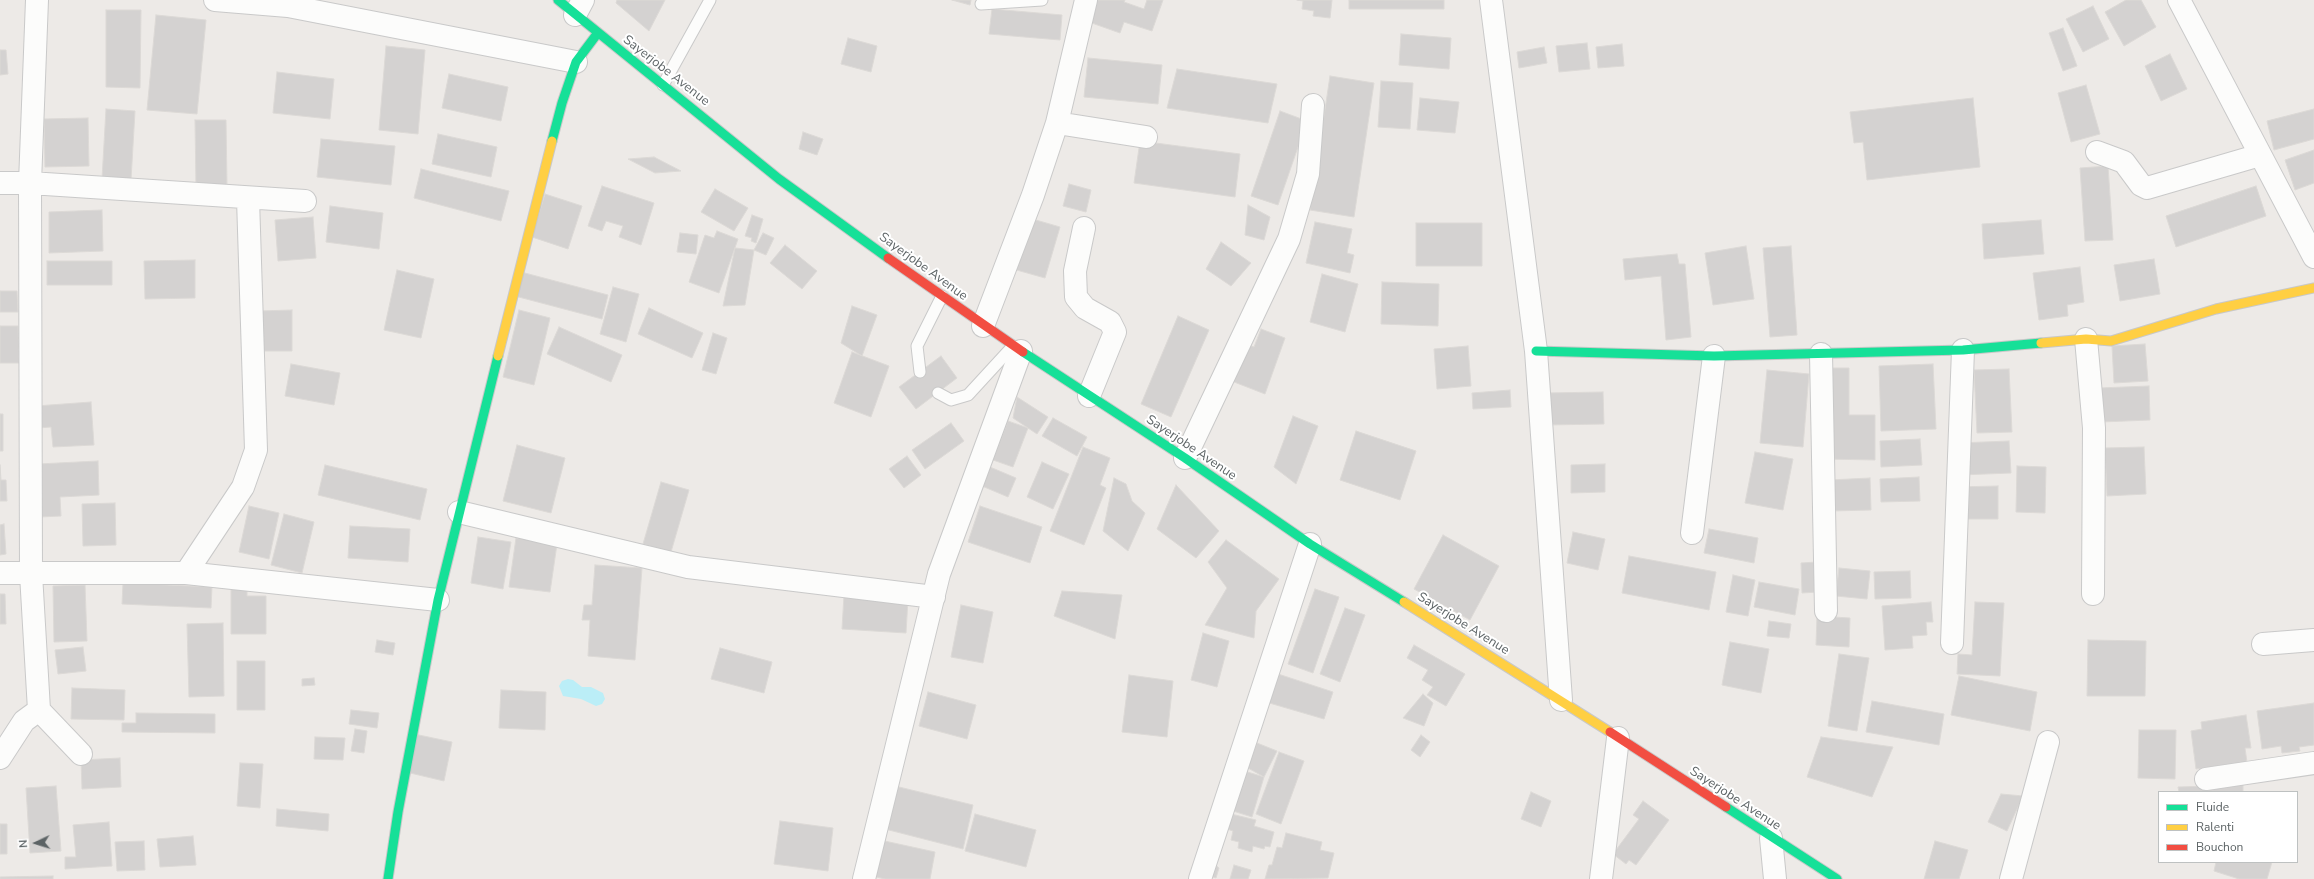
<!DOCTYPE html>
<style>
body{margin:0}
#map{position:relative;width:2314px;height:879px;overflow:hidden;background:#edeae7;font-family:"Nunito Sans",sans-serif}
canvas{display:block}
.legend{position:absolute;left:2158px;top:791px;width:140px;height:72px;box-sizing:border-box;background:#fff;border:1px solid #bec1c1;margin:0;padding:5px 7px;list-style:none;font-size:12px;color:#5c6365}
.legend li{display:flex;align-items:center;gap:8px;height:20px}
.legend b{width:20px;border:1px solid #bec1c1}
.north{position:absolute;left:16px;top:823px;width:40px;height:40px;-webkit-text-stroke:3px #fff;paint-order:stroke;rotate:266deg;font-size:11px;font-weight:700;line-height:16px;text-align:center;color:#5c6365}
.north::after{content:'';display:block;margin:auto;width:14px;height:18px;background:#5c6365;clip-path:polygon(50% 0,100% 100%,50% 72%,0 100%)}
</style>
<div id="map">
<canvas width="2314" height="879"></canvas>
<ul class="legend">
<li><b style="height:5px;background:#16e098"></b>Fluide</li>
<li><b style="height:5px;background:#ffcf43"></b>Ralenti</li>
<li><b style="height:5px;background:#f24e42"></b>Bouchon</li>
</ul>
<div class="north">N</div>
</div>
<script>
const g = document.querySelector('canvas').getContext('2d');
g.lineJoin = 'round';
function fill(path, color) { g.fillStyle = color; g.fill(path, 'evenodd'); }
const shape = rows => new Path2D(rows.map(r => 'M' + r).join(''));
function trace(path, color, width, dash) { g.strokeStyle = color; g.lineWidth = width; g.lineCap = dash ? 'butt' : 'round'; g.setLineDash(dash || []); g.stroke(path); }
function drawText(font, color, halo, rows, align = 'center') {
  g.font = font + ' "Nunito Sans",sans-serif'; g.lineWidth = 4; g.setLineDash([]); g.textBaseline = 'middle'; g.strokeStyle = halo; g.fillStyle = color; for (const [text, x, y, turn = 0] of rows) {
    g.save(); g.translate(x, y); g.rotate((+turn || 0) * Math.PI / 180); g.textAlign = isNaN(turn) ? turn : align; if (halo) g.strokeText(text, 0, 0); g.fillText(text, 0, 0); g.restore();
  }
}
const water = shape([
 [568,679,573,680,582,687,591,687,603,693,605,699,602,704,596,706,581,699,563,696,559,686,562,681]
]);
const building = shape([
 [617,0,665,0,649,31,616,3,617,0],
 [952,0,971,0,970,5,952,0],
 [1096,0,1125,0,1124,2,1144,9,1147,0,1163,0,1152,31,1124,22,1120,33,1089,22,1096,0],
 [1297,0,1332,0,1330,18,1313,16,1314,11,1302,9,1303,1,1297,0],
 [1349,0,1444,0,1444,9,1349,9,1349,0],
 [2126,0,2141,0,2156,27,2124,46,2105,12,2126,0],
 [2093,6,2109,39,2083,52,2066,19,2093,6],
 [992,9,1062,15,1060,40,989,34,992,9],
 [106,10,141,10,140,88,106,87,106,10],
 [156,15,206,20,197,114,147,110,156,15],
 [2063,28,2077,66,2063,71,2049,33,2063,28],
 [1401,34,1451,38,1449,69,1399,65,1401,34],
 [848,38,877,46,871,72,841,64,848,38],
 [1587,43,1590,69,1559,72,1556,46,1587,43],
 [1622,44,1624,66,1598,68,1596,47,1622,44],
 [386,46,425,50,418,134,379,130,386,46],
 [1544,47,1547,63,1519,68,1517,52,1544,47],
 [0,50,6,50,8,74,0,75,0,50],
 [2170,54,2187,89,2161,101,2145,66,2170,54],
 [1088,58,1162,65,1158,104,1084,97,1088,58],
 [1177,69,1277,84,1268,123,1167,108,1177,69],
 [277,72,334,79,330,119,273,113,277,72],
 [449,74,508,87,501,121,442,108,449,74],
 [1330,76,1374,83,1354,217,1310,210,1330,76],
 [1381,81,1413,83,1410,129,1378,127,1381,81],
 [2086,85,2100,134,2071,142,2058,93,2086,85],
 [1420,98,1459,102,1455,133,1417,130,1420,98],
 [1973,98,1980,167,1867,180,1863,142,1854,143,1850,112,1973,98],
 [106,109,135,111,131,180,102,179,106,109],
 [2314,109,2314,139,2274,150,2267,121,2314,109],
 [1280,111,1307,121,1278,205,1251,196,1280,111],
 [88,118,89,166,45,167,44,119,88,118],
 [195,120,226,120,227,187,196,187,195,120],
 [803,132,823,139,817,155,799,149,803,132],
 [438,134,497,147,491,177,432,164,438,134],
 [321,139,395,146,391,185,317,177,321,139],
 [1140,141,1240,154,1235,197,1134,183,1140,141],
 [2314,150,2314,183,2295,190,2285,160,2314,150],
 [654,157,681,171,655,173,628,159,654,157],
 [2108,166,2113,240,2085,241,2080,168,2108,166],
 [421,169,509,191,501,221,414,198,421,169],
 [1069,184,1091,190,1086,212,1063,206,1069,184],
 [602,186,654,203,641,245,619,237,623,226,606,221,602,231,588,226,602,186],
 [2256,186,2266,216,2176,247,2166,216,2256,186],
 [715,189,748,208,734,231,701,212,715,189],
 [545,194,582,206,568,249,532,237,545,194],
 [1248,205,1270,217,1264,240,1245,235,1248,205],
 [330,206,383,213,379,249,326,242,330,206],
 [102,210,103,251,49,253,49,212,102,210],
 [752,215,763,219,756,243,751,241,752,238,745,236,752,215],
 [313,217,316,258,278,261,275,220,313,217],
 [1029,218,1060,227,1045,278,1013,269,1029,218],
 [2041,220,2044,254,1984,259,1982,224,2041,220],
 [1315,222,1352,229,1347,253,1354,255,1350,273,1306,263,1315,222],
 [1416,223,1482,223,1482,266,1416,266,1416,223],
 [717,231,738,239,719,293,689,282,705,235,714,238,717,231],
 [680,233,698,235,696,254,677,252,680,233],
 [763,233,774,238,766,255,754,250,763,233],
 [1221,242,1251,263,1231,286,1206,269,1221,242],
 [785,245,817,271,802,289,770,263,785,245],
 [1746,246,1754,299,1713,305,1705,253,1746,246],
 [1791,246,1797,335,1770,337,1763,248,1791,246],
 [735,248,754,250,745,305,723,306,735,248],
 [1677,254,1679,264,1685,264,1691,337,1666,340,1661,276,1625,280,1623,259,1677,254],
 [2154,259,2160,294,2120,301,2114,265,2154,259],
 [195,260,195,298,145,299,144,261,195,260],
 [47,261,112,261,112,285,47,285,47,261],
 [2080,267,2084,302,2067,305,2068,316,2039,320,2033,273,2080,267],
 [397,270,434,279,421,338,384,330,397,270],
 [521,272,608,295,602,319,515,296,521,272],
 [1322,274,1358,284,1345,332,1310,322,1322,274],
 [1382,282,1439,284,1438,326,1381,324,1382,282],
 [613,287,639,294,626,342,600,334,613,287],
 [0,291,17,291,18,312,0,312,0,291],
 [852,306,877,315,862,356,841,343,852,306],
 [649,308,703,333,692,358,638,334,649,308],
 [292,310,292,351,259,351,259,311,292,310],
 [519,310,550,318,534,385,503,377,519,310],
 [1178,316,1209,330,1171,417,1141,404,1178,316],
 [0,326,18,326,19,363,0,363,0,326],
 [559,327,622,355,611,382,547,354,559,327],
 [1261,329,1285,338,1265,394,1229,380,1243,343,1254,347,1261,329],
 [713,333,727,338,716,374,702,370,713,333],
 [2145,344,2148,381,2114,383,2112,346,2145,344],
 [1468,346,1471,386,1437,389,1434,349,1468,346],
 [852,352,889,366,871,417,834,403,852,352],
 [941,356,957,378,916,409,899,387,941,356],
 [291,364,340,373,334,405,285,396,291,364],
 [1933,364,1936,429,1881,431,1879,366,1933,364],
 [1825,368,1849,368,1849,415,1875,415,1875,460,1825,459,1825,368],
 [2009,369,2012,432,1977,433,1974,370,2009,369],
 [1767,370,1809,374,1803,447,1760,443,1767,370],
 [2149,386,2150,420,2101,422,2099,388,2149,386],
 [1510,390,1511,407,1473,409,1472,393,1510,390],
 [1603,392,1604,424,1546,425,1546,393,1603,392],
 [1017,397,1048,417,1037,434,1013,418,1017,397],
 [91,402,94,445,53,447,51,427,38,428,36,406,91,402],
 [0,414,3,414,3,451,0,451,0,414],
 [1293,416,1318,426,1296,484,1274,467,1293,416],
 [1053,418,1087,437,1077,456,1042,436,1053,418],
 [1008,421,1028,428,1013,467,993,460,1008,421],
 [951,423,964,441,925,469,912,450,951,423],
 [1356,431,1416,451,1400,500,1340,480,1356,431],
 [1920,439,1922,465,1881,467,1880,441,1920,439],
 [2009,441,2011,473,1960,475,1959,443,2009,441],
 [517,445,565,458,551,513,503,501,517,445],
 [1083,447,1110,458,1100,485,1106,488,1084,545,1050,531,1083,447],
 [2144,447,2146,494,2107,496,2105,448,2144,447],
 [1755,452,1793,459,1783,510,1745,503,1755,452],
 [907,456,921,475,904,488,889,469,907,456],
 [98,461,99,495,60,497,61,516,40,517,38,464,98,461],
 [1042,462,1069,474,1053,509,1027,497,1042,462],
 [1605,464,1605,492,1571,493,1571,465,1605,464],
 [0,465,1,480,6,480,7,501,0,501,0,465],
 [325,465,427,489,420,520,318,495,325,465],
 [2017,466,2046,467,2045,513,2016,512,2017,466],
 [990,467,1016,478,1008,497,982,486,990,467],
 [1919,477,1920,501,1881,502,1880,479,1919,477],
 [1114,478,1126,484,1132,501,1145,513,1128,551,1103,531,1114,478],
 [1870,478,1871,510,1831,511,1830,480,1870,478],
 [661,482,689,490,671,552,643,544,661,482],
 [1176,485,1219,531,1196,558,1157,529,1176,485],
 [1998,486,1998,519,1955,519,1954,487,1998,486],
 [115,503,116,545,83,546,82,504,115,503],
 [249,506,279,513,269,559,239,552,249,506],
 [980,506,1042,527,1030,563,968,542,980,506],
 [284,514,314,522,302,573,271,565,284,514],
 [4,524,6,554,0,555,0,525,4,524],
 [350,526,410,529,408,562,348,558,350,526],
 [1709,529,1758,538,1754,563,1704,553,1709,529],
 [1573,532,1605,539,1598,570,1567,563,1573,532],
 [1443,535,1499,566,1470,620,1414,589,1443,535],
 [478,537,511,542,503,589,471,583,478,537],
 [516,538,557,544,550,592,509,587,516,538],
 [1226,540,1279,579,1256,611,1254,638,1205,625,1227,588,1208,562,1226,540],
 [1629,556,1716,572,1709,610,1622,593,1629,556],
 [1817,562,1818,592,1802,593,1801,563,1817,562],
 [595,565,642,568,635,660,588,656,590,620,582,620,584,605,592,605,595,565],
 [1839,568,1870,571,1867,599,1836,596,1839,568],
 [1910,571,1911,598,1875,599,1874,572,1910,571],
 [1733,575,1755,580,1748,616,1726,612,1733,575],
 [1759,582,1799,589,1795,615,1754,607,1759,582],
 [123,583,212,587,211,608,122,604,123,583],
 [85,585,87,641,54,642,53,586,85,585],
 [231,586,247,586,247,596,266,596,266,634,231,634,231,586],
 [1315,589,1339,597,1313,673,1288,664,1315,589],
 [1062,591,1122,595,1115,639,1054,616,1062,591],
 [0,594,5,594,6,624,0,624,0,594],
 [844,595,908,599,906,633,842,629,844,595],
 [1931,602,1933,622,1926,622,1927,635,1912,636,1913,648,1885,650,1882,606,1931,602],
 [1975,602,2004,603,2000,676,1957,674,1958,654,1972,655,1975,602],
 [961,605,993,612,983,663,951,657,961,605],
 [1345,608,1365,615,1340,682,1320,674,1345,608],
 [1817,616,1850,618,1849,647,1816,645,1817,616],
 [1769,621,1791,624,1789,638,1767,636,1769,621],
 [223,623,224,696,189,697,187,624,223,623],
 [1203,633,1229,641,1217,687,1191,680,1203,633],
 [377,640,395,643,393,655,375,652,377,640],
 [2088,640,2146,641,2145,696,2087,696,2088,640],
 [1730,642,1769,649,1761,693,1722,685,1730,642],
 [1414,645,1465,674,1446,706,1427,695,1433,687,1422,680,1428,670,1407,658,1414,645],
 [83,647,86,671,58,674,55,650,83,647],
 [720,648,772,662,764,693,711,679,720,648],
 [1839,654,1869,658,1857,731,1828,726,1839,654],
 [237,661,265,661,265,710,237,710,237,661],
 [1275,673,1333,692,1324,719,1266,702,1275,673],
 [1129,675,1173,681,1167,737,1122,732,1129,675],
 [1959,676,2037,692,2030,731,1951,715,1959,676],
 [314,678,315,685,302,686,302,679,314,678],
 [72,688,125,690,124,720,71,719,72,688],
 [501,690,546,692,545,730,499,728,501,690],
 [928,692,976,705,967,739,919,726,928,692],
 [1423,694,1433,703,1424,726,1403,718,1423,694],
 [1872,701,1944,714,1939,745,1866,732,1872,701],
 [2314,703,2314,745,2299,747,2300,751,2282,753,2281,746,2262,749,2257,711,2314,703],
 [351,710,379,713,377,728,349,724,351,710],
 [136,713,215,714,215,733,122,732,122,723,136,723,136,713],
 [2246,715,2251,748,2245,748,2247,762,2196,769,2191,731,2202,729,2201,722,2246,715],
 [355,729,367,731,364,753,351,751,355,729],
 [2139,730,2176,730,2175,779,2138,778,2139,730],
 [414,734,452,742,444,781,406,772,414,734],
 [1421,735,1430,742,1420,757,1411,750,1421,735],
 [315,737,345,738,343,760,314,759,315,737],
 [1821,737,1893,747,1872,797,1807,777,1821,737],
 [1257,743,1277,751,1264,777,1248,768,1257,743],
 [1279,752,1304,761,1281,824,1256,814,1279,752],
 [120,758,121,787,82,789,81,760,120,758],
 [240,763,263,764,260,808,237,806,240,763],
 [1241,770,1264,777,1252,817,1230,810,1241,770],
 [2243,785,2243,792,2179,792,2178,787,2243,785],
 [56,786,61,851,30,853,26,788,56,786],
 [895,786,973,805,963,849,885,829,895,786],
 [1531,792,1551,801,1541,827,1521,819,1531,792],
 [2001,794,2023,796,2007,831,1988,822,2001,794],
 [1643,801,1669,820,1636,865,1629,860,1626,864,1613,854,1639,819,1633,815,1643,801],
 [277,809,329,814,328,831,276,826,277,809],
 [975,814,1036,830,1026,867,965,851,975,814],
 [1231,814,1256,820,1254,826,1274,832,1270,847,1265,846,1264,849,1253,846,1252,852,1238,848,1239,842,1231,840,1233,831,1227,829,1231,814],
 [780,821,833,828,828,871,774,864,780,821],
 [109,822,112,866,65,869,65,857,76,857,73,825,109,822],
 [0,824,7,824,7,854,0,854,0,824],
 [1286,833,1322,842,1320,850,1334,853,1328,878,1265,879,1269,865,1272,865,1277,847,1282,848,1286,833],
 [193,836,196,865,160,867,157,839,193,836],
 [880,840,935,852,930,879,885,879,872,876,880,840],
 [144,841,145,870,117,871,115,842,144,841],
 [1935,841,1968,850,1959,879,1924,879,1935,841],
 [1211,861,1219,868,1216,878,1207,875,1211,861],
 [2216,862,2272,862,2267,879,2239,879,2214,871,2216,862],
 [1234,865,1251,870,1248,879,1230,879,1234,865],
 [53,876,53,879,0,879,0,877,53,876]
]);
const lane = shape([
 [981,4,1042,0],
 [663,85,710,0],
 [920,372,917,346,942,296],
 [938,393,951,400,968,395,1013,346]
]);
const street = shape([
 [37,0,30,183,31,574,39,710,81,754],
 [215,0,288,6,576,62],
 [1491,0,1536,351,1561,700],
 [2179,0,2314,257],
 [575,15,583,0],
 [1057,123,1146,137],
 [2097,152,2124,162,2141,185,2147,188,2260,155],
 [0,183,30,183,305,201],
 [1084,228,1075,271,1076,297,1085,308,1110,322,1115,332,1089,396],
 [983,326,1033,195,1057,123,1086,0],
 [2086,339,2094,428,2093,594],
 [1821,354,1826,611],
 [1185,458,1289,239,1308,174,1313,105],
 [459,512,688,567,934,597],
 [1692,533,1714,356],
 [0,573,186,573,438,600],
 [186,573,243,487,256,450,248,199],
 [1952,643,1963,350],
 [2263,644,2314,640],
 [0,758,24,721,39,710],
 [2206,779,2314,763],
 [1771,838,1775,879],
 [864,879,939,574,1021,351],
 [1200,879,1310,544],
 [1601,879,1618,738],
 [2011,879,2048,742]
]);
const fast = shape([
 [558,0,779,179,888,258],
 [552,141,562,103,576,62,597,34],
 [1536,351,1714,356,1963,350,2041,343],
 [1023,352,1185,458,1310,544,1404,602],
 [1726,807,1837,879],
 [388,879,398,812,438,600,498,356]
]);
const slow = shape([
 [2041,343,2086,339,2111,341,2216,309,2314,288],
 [498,356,552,141],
 [1404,602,1610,732]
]);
const jam = shape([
 [888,258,1023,352],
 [1610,732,1726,807]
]);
const streetNames = [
 ["Sayerjobe Avenue",666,71,38],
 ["Sayerjobe Avenue",923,267,36],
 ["Sayerjobe Avenue",1191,448,34],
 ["Sayerjobe Avenue",1463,624,32],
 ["Sayerjobe Avenue",1735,799,33]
];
fill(water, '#bbeef7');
fill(building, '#d4d2d1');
trace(building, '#dcd9d6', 1);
trace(lane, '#c9c9c9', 13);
trace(street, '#c9c9c9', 24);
trace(fast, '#c8c8c8', 11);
trace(slow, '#c8c8c8', 11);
trace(jam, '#c8c8c8', 11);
trace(lane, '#fcfcfb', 11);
trace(street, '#fcfcfb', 22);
trace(fast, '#16e098', 9);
trace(slow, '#ffcf43', 9);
trace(jam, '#f24e42', 9);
drawText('13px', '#5c6365', '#fff', streetNames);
</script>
